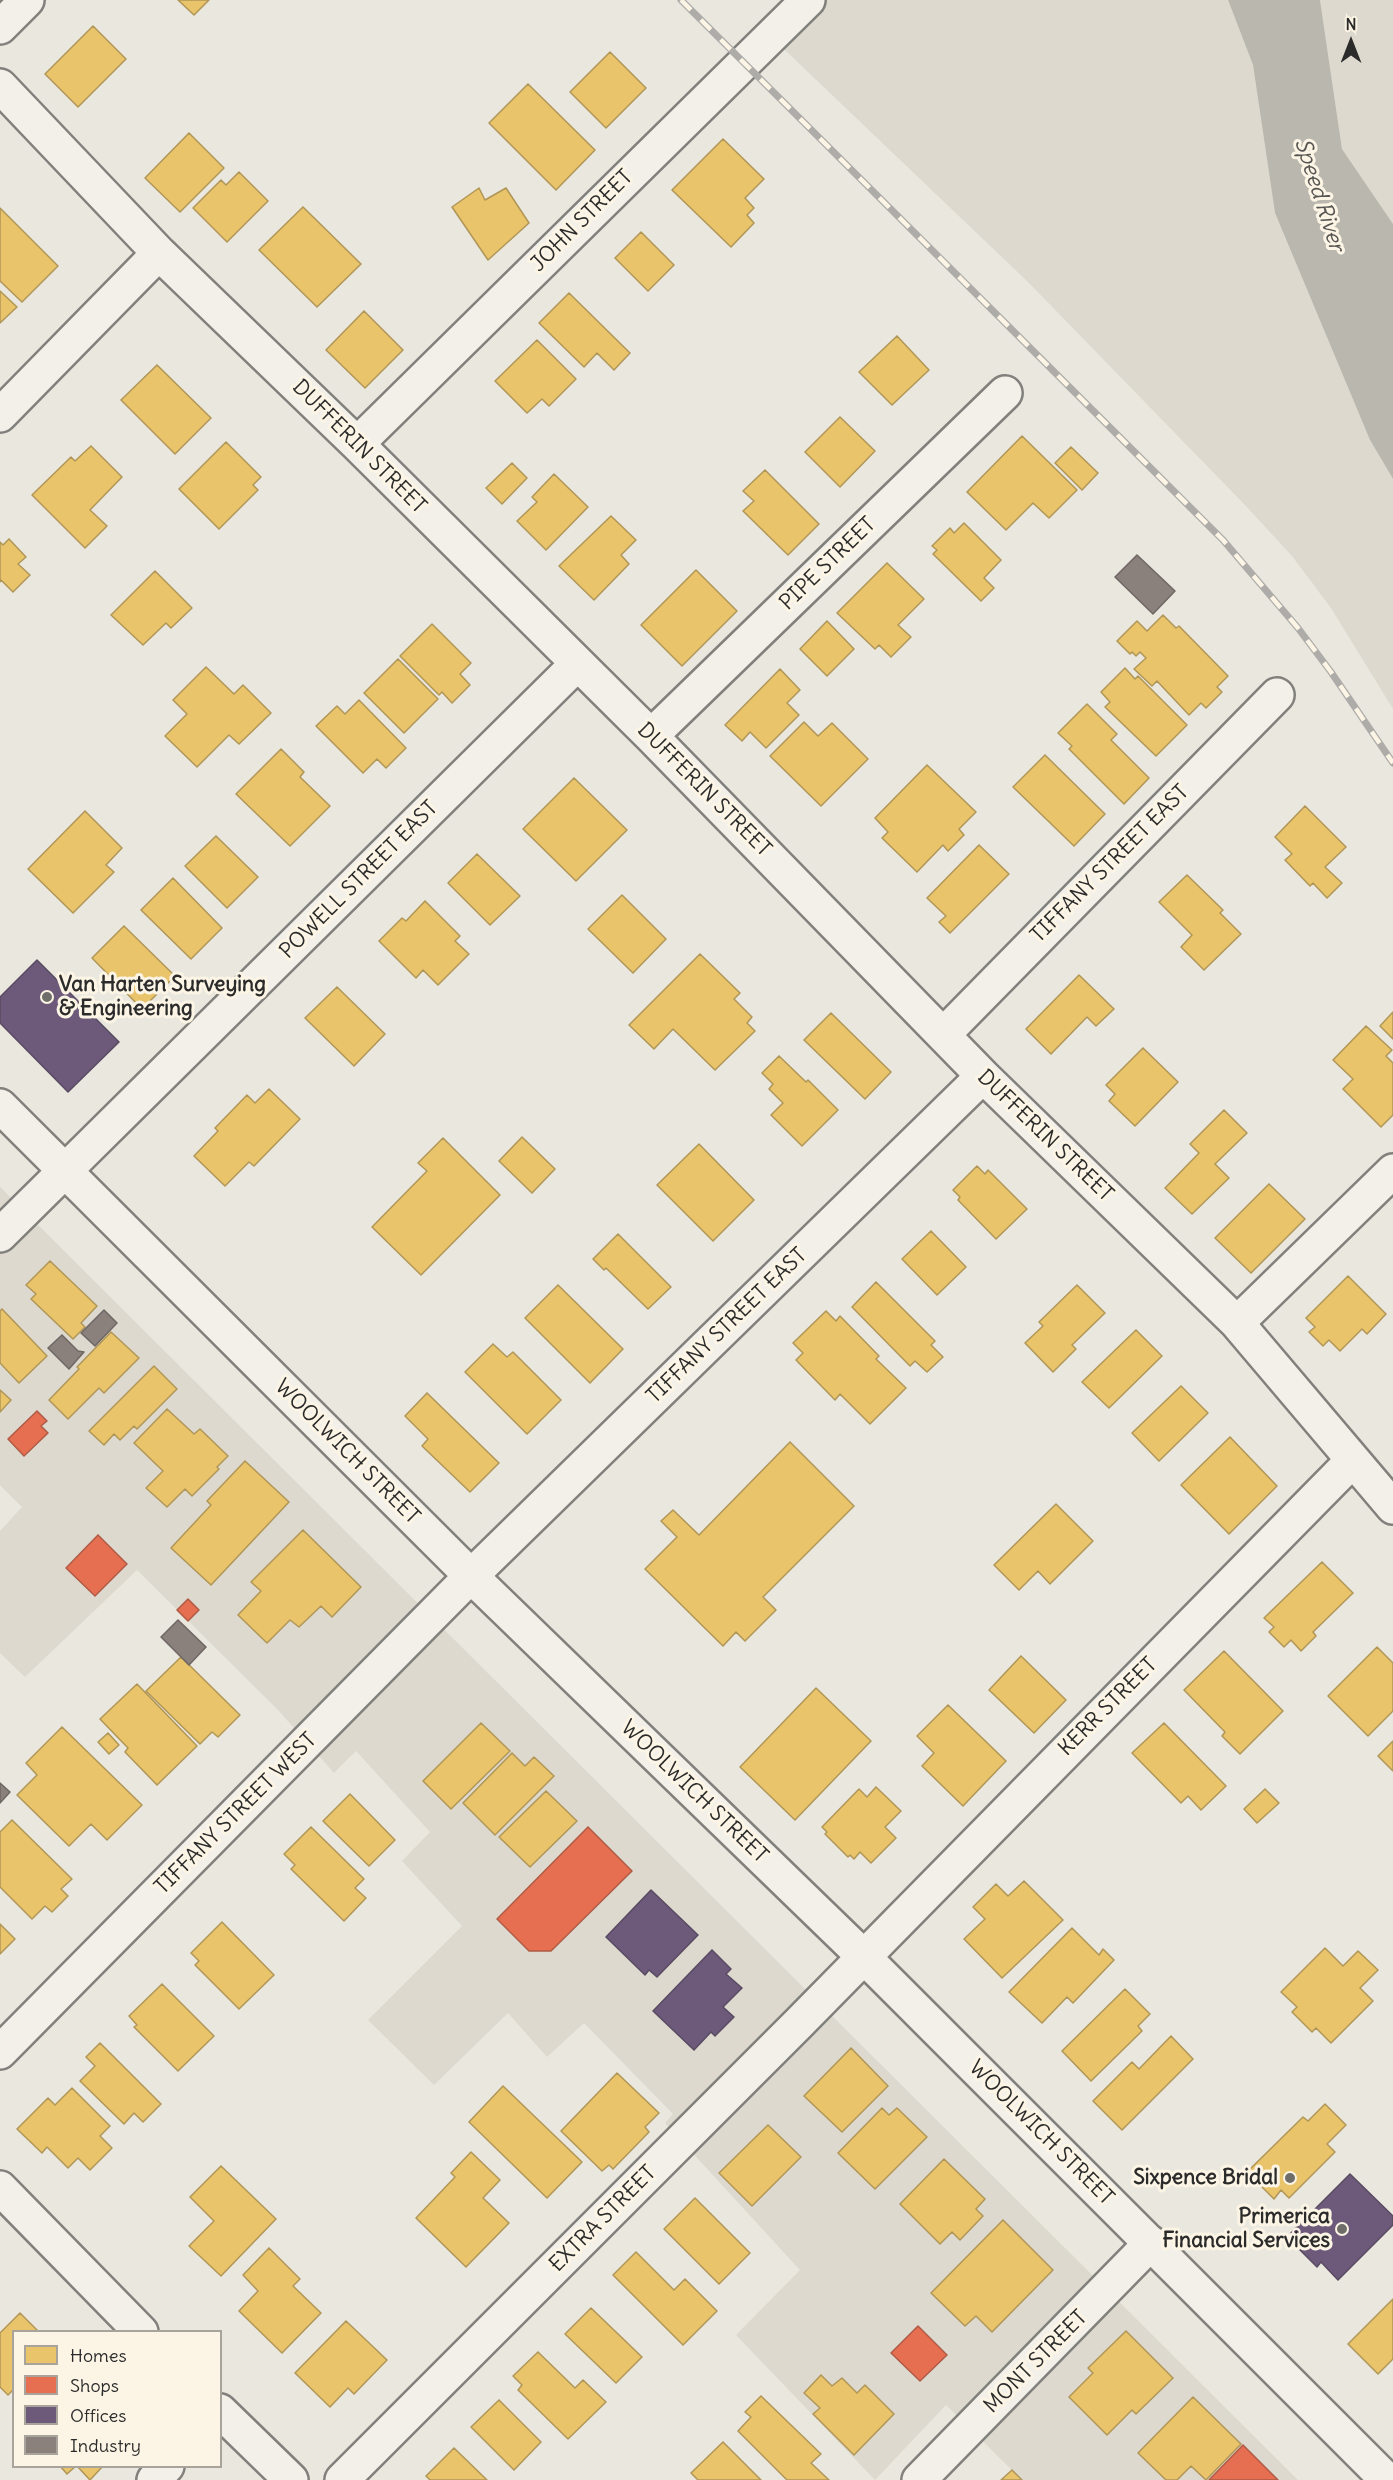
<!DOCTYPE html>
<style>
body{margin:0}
#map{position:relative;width:1393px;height:2480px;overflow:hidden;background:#eae7df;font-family:Delius,sans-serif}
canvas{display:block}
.legend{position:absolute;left:12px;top:2330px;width:210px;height:138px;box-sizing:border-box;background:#fcf5e5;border:2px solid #a8a49b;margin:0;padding:8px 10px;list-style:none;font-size:18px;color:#2b2b2b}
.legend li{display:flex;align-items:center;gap:12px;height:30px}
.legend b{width:30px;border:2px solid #a8a49b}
.north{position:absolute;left:1321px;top:12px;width:60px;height:60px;-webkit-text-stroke:4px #fcf5e5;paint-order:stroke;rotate:0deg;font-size:16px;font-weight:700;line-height:24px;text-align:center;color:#2b2b2b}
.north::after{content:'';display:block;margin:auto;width:21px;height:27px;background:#2b2b2b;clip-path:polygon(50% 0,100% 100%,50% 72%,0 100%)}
</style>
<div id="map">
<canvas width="1393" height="2480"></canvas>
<ul class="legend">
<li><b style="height:16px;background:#e9c46a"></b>Homes</li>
<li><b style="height:16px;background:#e76f51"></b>Shops</li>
<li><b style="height:16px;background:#6d597a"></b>Offices</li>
<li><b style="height:16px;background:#8a817c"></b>Industry</li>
</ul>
<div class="north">N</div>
</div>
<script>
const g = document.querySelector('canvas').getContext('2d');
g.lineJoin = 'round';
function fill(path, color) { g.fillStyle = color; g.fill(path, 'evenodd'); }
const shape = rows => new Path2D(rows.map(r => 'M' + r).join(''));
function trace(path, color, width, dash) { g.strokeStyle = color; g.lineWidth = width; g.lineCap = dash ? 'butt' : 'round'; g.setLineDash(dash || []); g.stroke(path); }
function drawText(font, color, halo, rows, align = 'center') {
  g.font = font + ' Delius,sans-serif'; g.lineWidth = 6; g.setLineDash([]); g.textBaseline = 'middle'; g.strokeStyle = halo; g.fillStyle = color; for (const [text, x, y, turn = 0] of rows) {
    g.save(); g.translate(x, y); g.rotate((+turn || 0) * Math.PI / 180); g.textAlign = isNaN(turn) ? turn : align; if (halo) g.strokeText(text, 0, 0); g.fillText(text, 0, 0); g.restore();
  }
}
const built = shape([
 [785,0,1228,0,1253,65,1275,213,1370,440,1393,479,1393,709,1331,608,1292,556,1244,504,1028,282,765,31],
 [1320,0,1393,0,1393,225,1342,149],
 [0,1187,1298,2480,1022,2480,946,2405,875,2480,736,2335,800,2270,665,2123,673,2114,584,2023,547,2057,508,2013,434,2085,368,2020,462,1926,402,1861,430,1832,356,1751,334,1773,278,1710,137,1570,25,1677,0,1653,0,1531,22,1507,0,1485]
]);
const water = shape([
 [1228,0,1320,0,1342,149,1393,224,1393,479,1370,440,1275,213,1253,65]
]);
const homes = shape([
 [178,0,209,0,194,15,178,0],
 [93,26,126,59,78,107,45,74,93,26],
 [610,52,646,88,606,128,570,92,610,52],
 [528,84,595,150,556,190,489,123,528,84],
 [189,133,224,168,180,212,145,178,189,133],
 [723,139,764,179,745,198,754,208,747,215,754,223,731,247,672,190,723,139],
 [239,172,268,201,227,242,193,208,221,180,226,185,239,172],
 [479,188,485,200,506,188,529,223,488,260,452,207,479,188],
 [303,207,361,264,317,307,259,250,303,207],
 [0,208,58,266,22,302,0,281,0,208],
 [641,232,674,265,648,291,615,258,641,232],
 [0,291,17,307,0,323,0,291],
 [569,293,630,353,614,370,597,353,584,367,539,323,569,293],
 [364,311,403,350,365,388,326,350,364,311],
 [897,336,929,370,892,405,859,372,897,336],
 [537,340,576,379,549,406,542,399,527,413,495,381,537,340],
 [157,365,211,418,175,454,121,400,157,365],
 [840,417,875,451,840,487,805,452,840,417],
 [1022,436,1077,490,1049,518,1033,503,1006,530,967,492,1022,436],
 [226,442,261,477,253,485,258,490,219,529,179,489,226,442],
 [91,446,122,477,90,510,107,526,85,548,32,495,71,457,75,461,91,446],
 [1071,447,1098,473,1082,490,1055,463,1071,447],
 [512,463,527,478,502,504,486,488,512,463],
 [765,470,819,524,788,555,743,511,754,501,743,491,765,470],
 [554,474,588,507,546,550,517,521,537,502,532,497,554,474],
 [611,516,636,540,621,555,629,564,594,600,559,566,611,516],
 [964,523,1001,560,984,578,994,588,981,601,933,554,937,550,932,546,950,528,954,533,964,523],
 [9,539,26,557,18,564,30,575,13,592,1,580,0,582,0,542,3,545,9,539],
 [887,563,924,599,898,625,911,637,891,657,879,645,875,649,837,613,887,563],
 [696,570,737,611,682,666,641,625,696,570],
 [155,571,192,608,171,628,166,623,143,645,111,615,155,571],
 [1163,615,1176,628,1179,626,1228,676,1217,687,1222,692,1206,708,1201,703,1189,715,1157,681,1152,686,1134,669,1146,658,1140,652,1136,656,1132,652,1130,654,1117,641,1137,621,1147,631,1163,615],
 [827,621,854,649,827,676,800,649,827,621],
 [432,624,471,663,460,674,470,685,452,703,442,692,439,695,400,656,432,624],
 [398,659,438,699,404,733,364,693,398,659],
 [206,667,234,694,243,685,271,713,239,744,229,735,197,767,165,736,187,714,173,700,206,667],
 [1125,668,1135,679,1138,676,1187,725,1156,756,1105,707,1110,702,1101,692,1125,668],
 [780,669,800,690,787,703,799,715,766,748,750,732,742,741,725,725,780,669],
 [359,700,406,748,386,768,377,759,363,773,316,726,337,706,345,714,359,700],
 [1087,704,1117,734,1111,740,1149,778,1124,804,1069,749,1072,746,1058,733,1087,704],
 [804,722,818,736,832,723,868,759,821,806,770,756,804,722],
 [281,749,304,772,300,777,330,806,290,846,236,794,281,749],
 [1045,755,1105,814,1074,846,1013,787,1045,755],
 [927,765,976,812,959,829,964,835,948,851,943,845,917,872,882,838,888,832,875,818,927,765],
 [574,778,627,830,576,881,523,829,574,778],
 [1305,806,1346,847,1325,867,1342,883,1327,898,1313,883,1310,886,1285,860,1292,854,1275,837,1305,806],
 [85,811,122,848,106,865,114,872,73,913,28,869,85,811],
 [216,836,258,877,227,908,185,866,216,836],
 [979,845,1009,874,950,933,939,922,946,916,927,898,979,845],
 [477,854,520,896,490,925,448,883,477,854],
 [1187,875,1223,910,1220,913,1241,934,1204,970,1181,947,1192,935,1159,902,1187,875],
 [173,878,222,928,191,959,141,910,173,878],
 [622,895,666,939,633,973,588,929,622,895],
 [425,901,460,936,455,941,469,954,438,985,423,970,416,978,379,941,402,918,406,921,425,901],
 [124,926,175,976,142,1009,92,958,124,926],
 [700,954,740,993,734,999,752,1017,747,1023,755,1031,715,1070,673,1029,654,1049,629,1025,700,954],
 [1079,975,1114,1009,1096,1026,1087,1017,1051,1054,1026,1029,1079,975],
 [337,987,385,1034,354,1066,305,1018,337,987],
 [1393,1012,1393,1039,1380,1026,1393,1012],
 [831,1013,891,1072,865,1099,804,1040,831,1013],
 [1366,1026,1392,1050,1386,1056,1393,1063,1393,1115,1381,1127,1343,1089,1353,1079,1333,1060,1366,1026],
 [1143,1048,1178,1082,1135,1126,1109,1101,1115,1094,1106,1085,1143,1048],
 [779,1056,806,1082,808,1080,838,1110,802,1146,771,1115,783,1103,769,1089,773,1084,762,1073,779,1056],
 [269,1089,300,1119,254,1166,249,1162,225,1186,194,1156,218,1131,215,1128,247,1095,255,1103,269,1089],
 [1224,1110,1247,1133,1215,1164,1229,1178,1192,1214,1165,1188,1199,1153,1190,1144,1224,1110],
 [522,1137,555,1169,532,1193,499,1161,522,1137],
 [443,1138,500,1195,421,1275,372,1227,427,1171,418,1163,443,1138],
 [699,1144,754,1200,713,1241,657,1185,699,1144],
 [977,1166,985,1174,988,1170,1027,1209,996,1239,958,1200,960,1197,953,1190,977,1166],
 [1269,1184,1305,1219,1251,1273,1215,1238,1269,1184],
 [931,1231,966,1267,937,1295,902,1259,931,1231],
 [618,1234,671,1287,648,1309,606,1268,604,1270,593,1259,618,1234],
 [50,1261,97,1306,81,1323,85,1327,73,1339,31,1299,36,1294,26,1285,50,1261],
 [1348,1276,1386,1314,1367,1334,1362,1329,1340,1351,1329,1340,1323,1346,1309,1332,1315,1327,1306,1318,1348,1276],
 [876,1282,935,1341,931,1345,943,1357,927,1372,915,1361,910,1366,852,1307,876,1282],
 [558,1285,623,1349,590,1383,525,1318,558,1285],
 [1077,1285,1105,1313,1072,1345,1076,1349,1053,1372,1025,1343,1043,1326,1039,1322,1077,1285],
 [2,1309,47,1356,19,1383,0,1363,0,1311,2,1309],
 [826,1311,836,1321,840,1316,879,1356,876,1359,906,1388,870,1424,840,1394,835,1400,796,1360,803,1353,793,1343,826,1311],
 [1136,1330,1162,1356,1109,1408,1082,1382,1136,1330],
 [111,1332,139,1358,104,1393,99,1388,68,1419,49,1400,79,1369,77,1367,111,1332],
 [493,1344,507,1357,513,1352,561,1400,527,1434,465,1372,493,1344],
 [154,1366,177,1389,137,1429,134,1426,120,1440,114,1434,104,1445,89,1431,154,1366],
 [1181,1386,1208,1413,1159,1461,1132,1433,1181,1386],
 [0,1390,11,1400,0,1412,0,1390],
 [427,1393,499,1463,470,1492,422,1446,428,1439,405,1416,427,1393],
 [167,1409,194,1434,200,1429,228,1456,217,1467,219,1469,192,1496,185,1489,167,1507,146,1488,163,1471,134,1443,167,1409],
 [1230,1437,1277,1486,1229,1534,1181,1485,1230,1437],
 [790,1442,854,1506,763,1597,776,1610,745,1641,736,1632,723,1646,645,1569,677,1537,661,1521,673,1510,699,1535,790,1442],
 [245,1461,289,1502,211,1585,171,1548,211,1505,207,1501,245,1461],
 [1056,1504,1093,1541,1050,1584,1038,1571,1019,1590,994,1565,1056,1504],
 [303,1530,361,1587,332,1617,321,1606,299,1627,290,1620,267,1643,238,1615,261,1591,251,1582,303,1530],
 [1322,1562,1353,1593,1313,1632,1316,1636,1301,1651,1291,1640,1284,1647,1269,1632,1274,1627,1264,1618,1322,1562],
 [1377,1647,1393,1663,1393,1711,1368,1736,1328,1696,1377,1647],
 [1224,1651,1283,1711,1240,1754,1222,1736,1225,1732,1184,1690,1224,1651],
 [1021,1656,1066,1700,1034,1733,989,1690,1021,1656],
 [181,1657,240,1715,218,1737,212,1732,200,1744,146,1691,181,1657],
 [137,1684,197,1746,157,1785,125,1752,128,1748,100,1719,137,1684],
 [816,1688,871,1741,795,1820,740,1767,816,1688],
 [948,1705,1006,1761,963,1806,922,1766,934,1753,917,1736,948,1705],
 [481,1723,510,1751,451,1809,423,1781,481,1723],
 [1164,1723,1226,1786,1201,1810,1188,1796,1181,1803,1132,1753,1164,1723],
 [62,1727,142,1805,107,1840,91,1824,69,1846,17,1795,37,1775,26,1763,62,1727],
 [108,1733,119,1745,109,1754,98,1742,108,1733],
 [1393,1741,1393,1771,1378,1756,1393,1741],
 [512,1753,525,1766,534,1757,554,1776,495,1835,463,1803,512,1753],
 [876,1787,901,1811,885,1827,896,1838,871,1863,860,1852,854,1859,850,1855,848,1857,825,1834,827,1832,822,1827,859,1789,867,1797,876,1787],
 [1265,1789,1279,1803,1257,1823,1244,1809,1265,1789],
 [546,1791,577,1821,530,1867,499,1837,546,1791],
 [350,1794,395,1840,369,1866,323,1821,350,1794],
 [12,1820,72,1879,61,1889,68,1896,52,1912,45,1906,32,1919,0,1887,0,1832,12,1820],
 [311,1827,364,1879,355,1888,366,1898,344,1921,291,1869,295,1865,284,1854,311,1827],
 [1024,1881,1063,1920,1002,1978,964,1939,985,1919,973,1907,996,1884,1008,1896,1024,1881],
 [222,1922,274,1975,239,2009,195,1965,199,1961,191,1953,222,1922],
 [0,1924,15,1939,0,1954,0,1924],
 [1072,1928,1099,1955,1103,1949,1114,1960,1073,2003,1067,1997,1042,2023,1009,1992,1072,1928],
 [1325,1948,1343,1966,1358,1951,1378,1970,1360,1988,1373,2001,1331,2043,1316,2028,1312,2032,1292,2012,1297,2007,1281,1992,1325,1948],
 [162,1984,214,2036,178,2071,134,2027,137,2025,129,2016,162,1984],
 [1125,1989,1150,2014,1138,2026,1142,2031,1091,2081,1062,2051,1125,1989],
 [1171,2036,1193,2059,1122,2130,1093,2101,1132,2062,1139,2069,1171,2036],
 [100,2043,161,2104,143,2122,134,2113,124,2124,80,2081,95,2066,86,2057,100,2043],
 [851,2048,888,2086,842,2132,804,2096,851,2048],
 [617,2073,659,2113,645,2127,649,2132,613,2169,609,2165,602,2171,561,2131,617,2073],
 [503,2086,582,2162,547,2198,469,2122,503,2086],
 [72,2088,110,2126,100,2136,112,2148,90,2170,78,2158,68,2168,47,2147,42,2153,17,2129,48,2098,55,2105,72,2088],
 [1325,2104,1346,2125,1327,2144,1335,2152,1289,2198,1281,2190,1274,2199,1247,2172,1303,2117,1308,2121,1325,2104],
 [882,2108,889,2115,897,2108,927,2137,875,2189,838,2153,882,2108],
 [768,2125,801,2157,752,2206,719,2173,768,2125],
 [471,2152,500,2180,483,2198,509,2223,466,2267,416,2218,455,2177,451,2173,471,2152],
 [944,2159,985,2199,976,2209,983,2216,960,2240,952,2232,940,2244,900,2204,944,2159],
 [221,2166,276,2219,221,2276,189,2246,214,2221,190,2197,221,2166],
 [695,2198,750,2253,719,2284,664,2229,695,2198],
 [1003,2220,1053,2270,992,2332,976,2316,965,2326,931,2293,1003,2220],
 [269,2248,300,2279,293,2286,321,2313,282,2353,239,2311,258,2291,243,2275,269,2248],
 [636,2252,674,2290,685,2279,717,2311,683,2345,613,2275,636,2252],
 [1393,2299,1393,2359,1378,2374,1348,2344,1393,2299],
 [591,2308,642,2357,616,2383,565,2334,591,2308],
 [20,2313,39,2332,14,2332,14,2389,8,2395,0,2387,0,2333,20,2313],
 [346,2321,387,2360,354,2394,348,2388,330,2407,295,2373,346,2321],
 [1126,2331,1173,2378,1136,2414,1132,2410,1107,2435,1069,2397,1093,2373,1088,2368,1126,2331],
 [538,2352,575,2388,583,2380,606,2402,568,2439,518,2390,522,2385,513,2376,538,2352],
 [821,2375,832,2386,842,2378,857,2393,865,2385,894,2414,854,2455,813,2414,820,2408,804,2393,821,2375],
 [761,2396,821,2454,811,2463,829,2480,787,2480,738,2431,751,2417,745,2412,761,2396],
 [1193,2397,1241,2444,1206,2480,1191,2466,1177,2480,1166,2480,1138,2453,1193,2397],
 [499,2400,541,2442,514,2470,471,2427,499,2400],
 [723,2442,761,2480,698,2480,691,2473,723,2442],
 [454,2448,487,2480,430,2480,426,2476,454,2448],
 [60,2466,76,2466,67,2474,60,2466],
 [77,2466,103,2466,90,2480,77,2466],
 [1012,2470,1022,2480,1001,2480,1012,2470]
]);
const shops = shape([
 [37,1411,47,1421,41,1426,48,1433,24,1456,8,1439,37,1411],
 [98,1535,127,1564,95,1596,66,1568,98,1535],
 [188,1599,199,1610,188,1621,177,1610,188,1599],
 [588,1827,632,1871,551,1951,529,1951,497,1919,588,1827],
 [918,2326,947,2355,920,2381,891,2353,918,2326],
 [1243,2445,1278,2480,1209,2480,1243,2445]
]);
const offices = shape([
 [37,960,119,1042,68,1092,0,1023,0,997,37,960],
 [651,1890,698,1935,657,1977,649,1970,645,1975,606,1937,651,1890],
 [712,1950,731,1969,726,1974,742,1988,723,2007,734,2017,715,2036,711,2032,694,2050,653,2011,712,1950],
 [1350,2174,1393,2216,1393,2225,1338,2280,1321,2262,1317,2267,1300,2250,1304,2246,1291,2233,1350,2174]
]);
const industry = shape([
 [1137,555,1175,591,1153,614,1115,577,1137,555],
 [104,1310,117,1323,95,1346,81,1333,104,1310],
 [62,1335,78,1351,84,1352,69,1369,48,1348,62,1335],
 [178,1620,206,1647,189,1665,161,1637,178,1620],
 [0,1783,10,1792,0,1803,0,1783]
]);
const street = shape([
 [0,27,27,0],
 [0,86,159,253,357,444,651,736,983,1076,1237,1323,1393,1507],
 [0,415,159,253],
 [357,444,808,0],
 [651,736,1005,393],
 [944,1034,1277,695],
 [0,1235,577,664],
 [1237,1323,1393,1171],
 [0,2052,471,1576,983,1076],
 [0,2188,141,2332],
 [220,2411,291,2480],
 [154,2480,167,2466],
 [342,2480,798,2024,1353,1460],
 [919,2480,1151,2243]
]);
const secondary = shape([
 [0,1106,471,1576,863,1956,1387,2480]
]);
const rail = shape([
 [681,0,1223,540,1298,628,1331,672,1393,763]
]);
const markers = [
 [47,997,6,"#6e6d6a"],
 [1290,2178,6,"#6e6d6a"],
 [1342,2229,6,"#6e6d6a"]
];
const streetNames = [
 ["JOHN STREET",582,221,-45],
 ["DUFFERIN STREET",359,447,45],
 ["PIPE STREET",828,564,-44],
 ["DUFFERIN STREET",704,790,45],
 ["TIFFANY STREET EAST",1110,864,-45],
 ["POWELL STREET EAST",359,880,-45],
 ["DUFFERIN STREET",1045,1136,44],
 ["TIFFANY STREET EAST",727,1326,-44],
 ["WOOLWICH STREET",347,1452,45],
 ["KERR STREET",1108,1707,-45],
 ["WOOLWICH STREET",694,1792,44],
 ["TIFFANY STREET WEST",236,1814,-45],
 ["WOOLWICH STREET",1041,2133,45],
 ["EXTRA STREET",603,2219,-45],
 ["MONT STREET",1036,2362,-45]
];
const poiNames = [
 ["Van Harten Surveying",59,985,"left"],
 ["& Engineering",59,1009,"left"],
 ["Sixpence Bridal",1278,2178],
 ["Primerica",1330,2217],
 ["Financial Services",1330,2241]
];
const waterNames = [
 ["Speed River",1319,195,72]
];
fill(built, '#ddd9ce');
fill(water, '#bab7ae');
fill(homes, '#e9c46a');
trace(homes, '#b09657', 1.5);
fill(shops, '#e76f51');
trace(shops, '#af5b46', 1.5);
fill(offices, '#6d597a');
trace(offices, '#594b62', 1.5);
fill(industry, '#8a817c');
trace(industry, '#6e6764', 1.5);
trace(street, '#81807c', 38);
trace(secondary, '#81807c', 38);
trace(street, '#f3f0ea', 33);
trace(secondary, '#f3f0ea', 33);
trace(rail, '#aeaca9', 7);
trace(rail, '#fcf5e5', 4.5, [14]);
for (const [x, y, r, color] of markers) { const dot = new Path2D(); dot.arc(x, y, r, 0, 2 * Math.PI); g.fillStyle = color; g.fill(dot); trace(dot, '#fcf5e5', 2); }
drawText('21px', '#2b2b2b', '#fcf5e5', streetNames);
drawText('bold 21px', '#2b2b2b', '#fcf5e5', poiNames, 'right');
drawText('italic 22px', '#565552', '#fcf5e5', waterNames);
</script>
